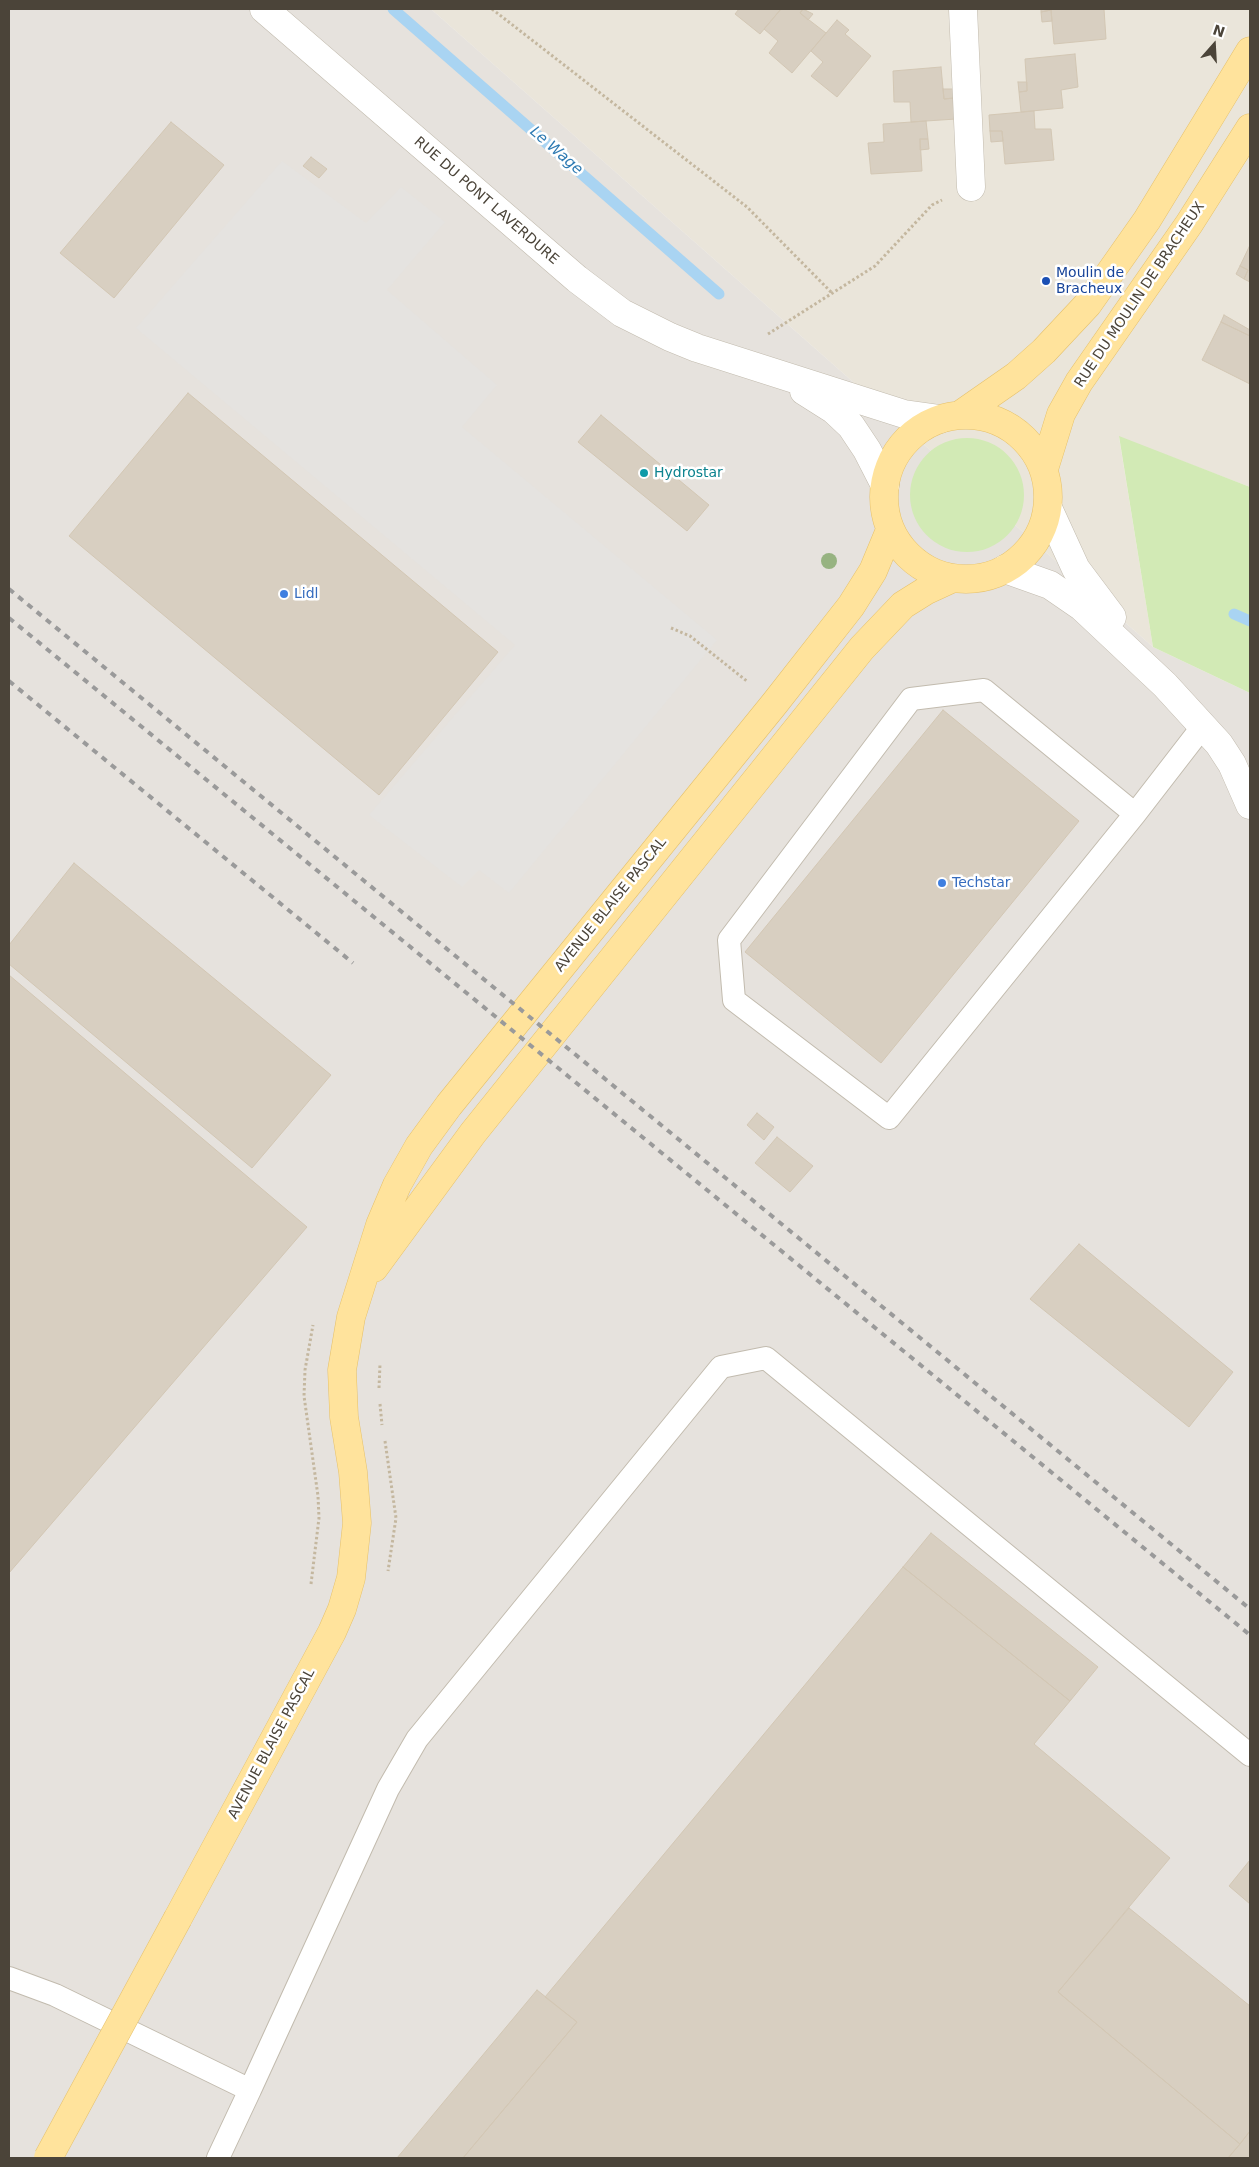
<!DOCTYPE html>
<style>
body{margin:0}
#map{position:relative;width:1259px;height:2167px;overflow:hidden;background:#f6f3ec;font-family:"DejaVu Sans",sans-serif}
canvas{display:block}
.frame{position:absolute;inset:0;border:10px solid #4b4439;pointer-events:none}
.north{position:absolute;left:1189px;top:20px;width:50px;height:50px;-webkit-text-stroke:4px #fff;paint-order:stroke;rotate:19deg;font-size:14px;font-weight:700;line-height:20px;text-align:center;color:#4b4439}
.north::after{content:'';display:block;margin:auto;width:18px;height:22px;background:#4b4439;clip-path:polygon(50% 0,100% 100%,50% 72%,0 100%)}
</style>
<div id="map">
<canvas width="1259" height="2167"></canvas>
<div class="frame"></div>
<div class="north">N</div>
</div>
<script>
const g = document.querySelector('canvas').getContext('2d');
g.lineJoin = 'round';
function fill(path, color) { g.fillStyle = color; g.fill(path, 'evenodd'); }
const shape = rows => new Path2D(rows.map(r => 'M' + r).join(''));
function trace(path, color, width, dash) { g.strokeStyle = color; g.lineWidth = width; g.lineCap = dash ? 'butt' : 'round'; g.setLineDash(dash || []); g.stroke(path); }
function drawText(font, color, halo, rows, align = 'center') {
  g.font = font + ' "DejaVu Sans",sans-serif'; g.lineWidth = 5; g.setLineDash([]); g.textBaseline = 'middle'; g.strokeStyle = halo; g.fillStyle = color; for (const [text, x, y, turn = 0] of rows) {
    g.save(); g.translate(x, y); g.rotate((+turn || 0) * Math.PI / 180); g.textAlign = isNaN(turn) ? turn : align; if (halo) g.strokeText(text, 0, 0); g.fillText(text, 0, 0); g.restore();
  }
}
const residential = shape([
 [431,9,1250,9,1250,487,1119,437,1153,647]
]);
const industrial = shape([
 [9,9,431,9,1153,647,1250,693,1250,2158,9,2158]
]);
const green = shape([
 [1119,436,1250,487,1250,693,1153,647],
 '910 495a57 57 0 1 1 114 0a57 57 0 1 1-114 0Z'
]);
const parking = shape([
 [282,161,366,223,401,187,445,222,387,290,497,385,462,427,717,640,509,893,479,870,462,887,369,815,515,645,136,328]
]);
const stream = shape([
 [393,9,719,294],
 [1234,614,1250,621]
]);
const building = shape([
 [739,9,781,9,760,34,735,14,739,9],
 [781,9,803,9,800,13,826,33,792,73,769,53,778,41,764,29,781,9],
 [803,9,813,14,808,20,800,13,803,9],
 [1041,9,1104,9,1106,39,1054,44,1051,10,1041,12,1041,9],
 [1051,10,1052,21,1042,22,1041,12,1051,10],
 [837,20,849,30,845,34,871,56,837,97,811,76,823,62,811,51,837,20],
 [1075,54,1078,87,1061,90,1063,108,1021,112,1019,92,1027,91,1025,59,1075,54],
 [941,67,944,99,954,98,956,119,911,122,910,102,894,102,893,71,941,67],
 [1018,82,1027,82,1027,91,1019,92,1018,82],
 [943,89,953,89,954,98,944,99,943,89],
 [1034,111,1035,129,1051,129,1054,160,1005,164,1002,131,990,131,989,115,1034,111],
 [926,121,928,139,920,139,922,171,871,174,868,143,884,142,883,124,926,121],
 [171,122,224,165,114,298,60,253,171,122],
 [990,131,1002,131,1003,141,991,142,990,131],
 [920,139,928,139,929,149,920,150,920,139],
 [311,157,327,169,319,178,303,166,311,157],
 [1250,245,1250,282,1244,279,1248,270,1240,266,1250,245],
 [1240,266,1248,270,1244,279,1236,274,1240,266],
 [1224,315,1250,330,1250,336,1221,322,1224,315],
 [1221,322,1250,336,1250,384,1202,360,1221,322],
 [188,393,498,652,379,795,69,536,188,393],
 [601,415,709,505,687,531,578,442,601,415],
 [943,710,1079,821,881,1063,745,952,943,710],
 [74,863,331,1075,252,1168,9,964,9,945,74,863],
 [9,975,307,1227,9,1573,9,975],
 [757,1113,774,1127,764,1140,747,1125,757,1113],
 [777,1137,813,1166,790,1192,755,1163,777,1137],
 [1079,1244,1233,1372,1189,1427,1030,1299,1079,1244],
 [931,1533,1098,1667,1070,1701,903,1567,931,1533],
 [903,1567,1070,1701,1034,1744,1170,1858,1058,1992,1240,2144,1228,2158,463,2158,577,2022,545,1997,903,1567],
 [1250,1860,1250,1904,1229,1886,1250,1860],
 [1129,1908,1250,2006,1250,2131,1240,2144,1058,1992,1129,1908],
 [537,1990,577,2022,463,2158,397,2158,537,1990],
 [1250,2131,1250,2158,1228,2158,1240,2144,1250,2131]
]);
const path = shape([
 [492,9,747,207,832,293],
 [768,334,875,266,932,205,942,200],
 [671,628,690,636,748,682],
 [379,1388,380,1364],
 [380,1404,382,1425],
 [385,1441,396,1518,388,1571],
 [311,1584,319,1518,318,1496,304,1396,305,1370,313,1325]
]);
const service = shape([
 [1135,814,889,1118,734,1000,729,940,911,699,984,690,1135,814,1203,726],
 [9,1978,55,1995,250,2090,388,1789,417,1739,721,1367,766,1358,1250,1755],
 [218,2158,250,2090]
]);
const minor = shape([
 [264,9,577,279,622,313,670,337,697,348,904,414,940,419],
 [963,9,971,187],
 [804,391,834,410,851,426,867,450,885,485],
 [1048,508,1076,569,1112,617],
 [1005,569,1050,585,1082,607,1165,685,1219,744,1232,764,1250,805]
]);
const primary = shape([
 '884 497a82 82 0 1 1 164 0a82 82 0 1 1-164 0Z',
 [960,415,1016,376,1044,351,1088,304,1147,220,1250,51],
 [1044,469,1061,414,1079,382,1189,224,1250,128],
 [374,1268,473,1133,862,648,903,605,927,590,953,578],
 [178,1918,332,1632,342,1609,351,1578,357,1523,353,1472,344,1417,342,1370,351,1317,380,1225,397,1185,419,1146,449,1105,775,703,851,606,873,571,890,530]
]);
const rail = shape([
 [9,589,1250,1609],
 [9,618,1250,1635],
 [9,681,353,963]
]);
const primaryBridge = shape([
 [48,2158,178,1918]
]);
const trees = [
 [829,561]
];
const markers = [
 [1046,281,5,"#1a4fb4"],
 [644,473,5,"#0f9aa8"],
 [284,594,5,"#3f7fe0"],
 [942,883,5,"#3f7fe0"]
];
const streetNames = [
 ["RUE DU PONT LAVERDURE",486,201,41],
 ["RUE DU MOULIN DE BRACHEUX",1140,295,-56],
 ["AVENUE BLAISE PASCAL",611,905,-51],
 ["AVENUE BLAISE PASCAL",272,1744,-62]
];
const transitNames = [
 ["Moulin de",1056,273],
 ["Bracheux",1056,289]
];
const cultureNames = [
 ["Hydrostar",654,473]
];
const shopNames = [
 ["Lidl",294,594],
 ["Techstar",952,883]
];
const waterNames = [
 ["Le Wage",556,151,41]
];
fill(residential, '#eae5da');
fill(industrial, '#e6e2dd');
fill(green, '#d2eab5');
fill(parking, '#e5e3e0');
trace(stream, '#a9d4f2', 11);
fill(building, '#d8cfc1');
trace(building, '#d3c7b4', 1);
trace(service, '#c2bbae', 24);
trace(minor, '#c2bbae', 29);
trace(primary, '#e6c16a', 29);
trace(path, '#c4b79f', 3, [2.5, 2.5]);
trace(service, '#fff', 22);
trace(minor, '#fff', 28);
trace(primary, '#ffe39c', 28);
trace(rail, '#9a9a9a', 4, [6, 6]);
trace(primaryBridge, '#e6c16a', 29, []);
trace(primaryBridge, '#ffe39c', 28);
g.fillStyle = '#97b381';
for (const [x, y] of trees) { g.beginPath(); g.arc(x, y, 8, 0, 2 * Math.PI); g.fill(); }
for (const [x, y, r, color] of markers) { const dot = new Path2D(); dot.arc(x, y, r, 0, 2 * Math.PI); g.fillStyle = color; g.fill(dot); trace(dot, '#fff', 2); }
drawText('14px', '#4b4439', '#fff', streetNames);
drawText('14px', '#164399', '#fff', transitNames, 'left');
drawText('14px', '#0d838f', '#fff', cultureNames, 'left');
drawText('14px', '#366cbe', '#fff', shopNames, 'left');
drawText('italic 15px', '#2e7ab2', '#fff', waterNames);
</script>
